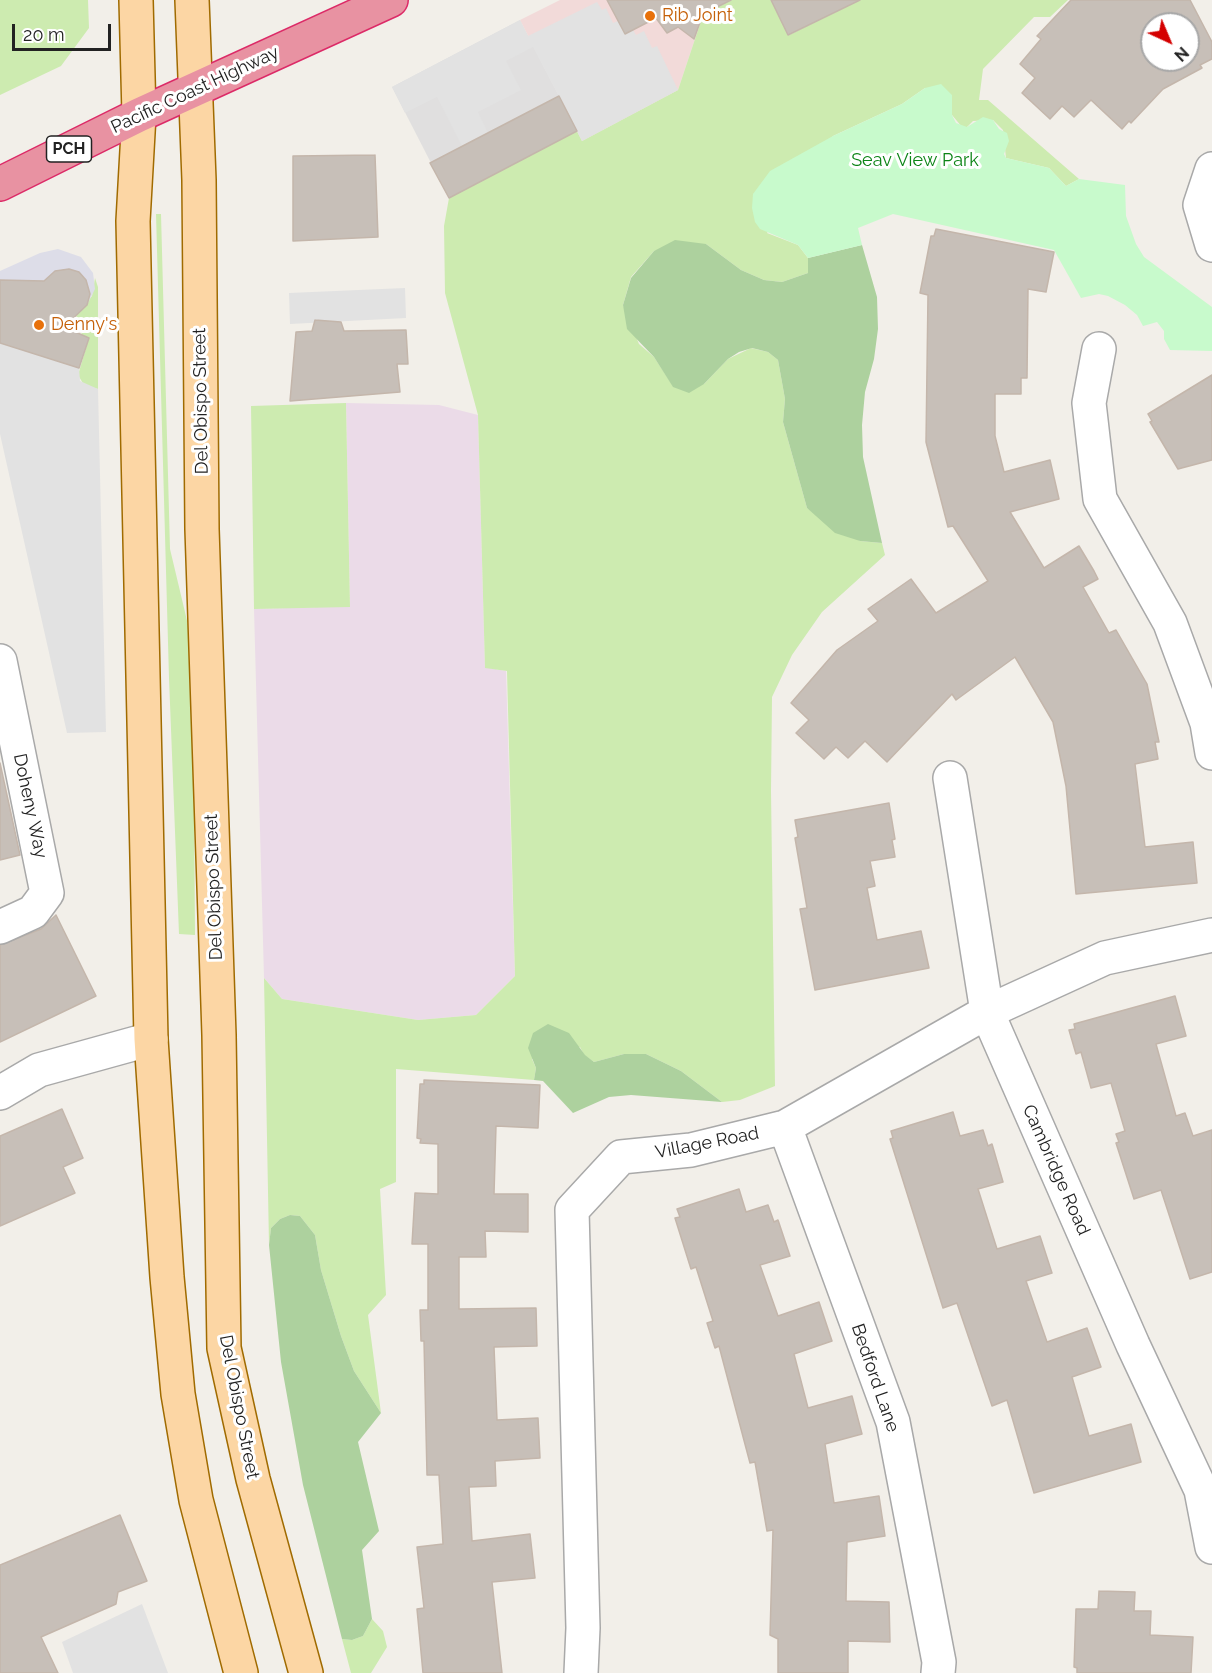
<!DOCTYPE html>
<style>
body{margin:0}
#map{position:relative;width:1212px;height:1673px;overflow:hidden;background:#f2efe9;font-family:Raleway,sans-serif}
canvas{display:block}
.north{position:absolute;left:1140px;top:12px;width:60px;height:60px;box-sizing:border-box;background:#fff;border:2px solid #a7a7a7;border-radius:50%;rotate:136deg;font-size:16px;font-weight:700;line-height:24px;text-align:center;color:#222}
.north::after{content:'';display:block;margin:auto;width:21px;height:27px;background:#d40000;clip-path:polygon(50% 0,100% 100%,50% 72%,0 100%)}
.scale{position:absolute;left:12px;top:24px;width:99px;height:27px;box-sizing:border-box;border:3px solid #222;border-top:0;padding-left:8px;font-size:18px;line-height:21px;white-space:nowrap;color:#222;-webkit-text-stroke:4px #fff;paint-order:stroke}
</style>
<div id="map">
<canvas width="1212" height="1673"></canvas>
<div class="north">N</div>
<div class="scale">20 m</div>
</div>
<script>
const g = document.querySelector('canvas').getContext('2d');
g.lineJoin = 'round';
function fill(path, color) { g.fillStyle = color; g.fill(path, 'evenodd'); }
const shape = rows => new Path2D(rows.map(r => 'M' + r).join(''));
function trace(path, color, width, dash) { g.strokeStyle = color; g.lineWidth = width; g.lineCap = dash ? 'butt' : 'round'; g.setLineDash(dash || []); g.stroke(path); }
function drawText(font, color, halo, rows, align = 'center') {
  g.font = font + ' Raleway,sans-serif'; g.lineWidth = 6; g.setLineDash([]); g.textBaseline = 'middle'; g.strokeStyle = halo; g.fillStyle = color; for (const [text, x, y, turn = 0] of rows) {
    g.save(); g.translate(x, y); g.rotate((+turn || 0) * Math.PI / 180); g.textAlign = isNaN(turn) ? turn : align; if (halo) g.strokeText(text, 0, 0); g.fillText(text, 0, 0); g.restore();
  }
}
const residential = shape([
 [520,20,577,131,449,198,392,87]
]);
const commercial = shape([
 [560,0,703,0,704,12,678,90,582,141,520,20]
]);
const industrial = shape([
 [346,403,439,405,478,415,485,667,506,671,515,976,476,1015,418,1020,282,999,264,978,254,609,350,606]
]);
const grass = shape([
 [0,0,88,0,89,28,61,66,0,95],
 [703,0,771,0,789,35,860,0,1068,0,1050,17,1034,17,983,69,979,100,988,100,1079,179,1066,186,1049,168,1006,158,1003,130,993,120,973,121,967,127,962,127,952,115,951,106,925,88,902,104,833,136,767,233,798,245,808,258,808,273,782,282,764,280,741,270,706,244,654,251,631,277,623,305,639,344,654,357,673,386,704,384,728,359,751,348,768,352,778,360,785,399,783,422,807,508,860,541,882,543,885,555,822,612,792,655,772,697,771,791,775,1086,740,1100,722,1102,681,1071,646,1054,624,1054,594,1062,584,1055,580,1047,532,1059,536,1068,534,1080,396,1069,396,1182,380,1189,386,1295,368,1315,381,1413,354,1371,341,1336,321,1270,315,1235,300,1216,290,1215,280,1219,271,1228,269,1245,264,978,282,999,418,1020,476,1015,515,976,507,671,485,668,478,415,445,293,444,226,449,198,577,131,582,141,678,90,704,12],
 [156,214,161,214,170,549,189,629,193,660,195,935,179,934,169,678],
 [95,278,98,287,98,389,84,385,78,375,89,338,82,335,76,315,92,296],
 [346,403,350,607,254,609,251,406],
 [372,1619,383,1631,387,1647,371,1673,351,1673,342,1639,352,1640,363,1636]
]);
const forest = shape([
 [675,240,706,244,741,270,764,280,782,282,808,273,808,258,862,245,877,297,878,329,874,359,865,392,862,425,863,457,882,543,860,541,835,533,807,508,783,422,785,399,778,360,768,352,752,348,739,352,728,359,704,384,689,393,673,387,654,357,627,329,623,305,631,278,654,251],
 [548,1024,569,1033,585,1055,594,1062,624,1054,646,1054,681,1071,722,1102,631,1095,609,1097,573,1113,543,1081,534,1080,536,1068,528,1048,533,1033],
 [290,1215,300,1216,315,1235,321,1270,341,1336,354,1371,381,1413,358,1442,379,1531,362,1550,372,1619,363,1636,352,1640,342,1639,303,1485,281,1362,269,1245,271,1228,280,1219]
]);
const park = shape([
 [941,84,952,95,952,115,956,123,967,127,983,117,993,120,999,129,1007,133,1009,141,1004,154,1006,158,1049,168,1066,186,1079,179,1125,185,1126,216,1136,244,1144,257,1212,307,1212,351,1170,350,1164,339,1164,331,1157,322,1143,326,1137,315,1125,305,1108,296,1099,294,1081,298,1054,250,893,214,858,228,862,245,808,258,798,245,760,229,755,222,752,208,753,194,770,171,833,136,902,104,925,88]
]);
const parking = shape([
 [597,2,602,10,606,8,613,23,618,21,625,34,633,30,636,35,644,31,652,48,657,46,678,90,582,141,533,47,506,61,521,90,478,112,488,133,462,146,437,97,405,113,392,87,520,20,528,36],
 [405,288,406,318,290,324,289,293],
 [0,343,79,368,80,381,98,389,106,732,67,733,0,434],
 [142,1604,168,1673,73,1673,62,1642]
]);
const plaza = shape([
 [58,249,81,257,93,273,95,289,87,305,90,293,86,280,79,272,69,269,55,271,45,281,0,283,0,271,40,253]
]);
const building = shape([
 [607,0,731,0,703,14,694,39,678,27,667,33,656,18,625,34,607,0],
 [771,0,860,0,788,35,771,0],
 [1071,0,1190,0,1212,42,1212,59,1200,65,1202,68,1163,89,1131,123,1129,121,1122,129,1091,100,1074,117,1062,106,1050,119,1022,93,1035,78,1020,64,1041,39,1037,36,1071,0],
 [1152,24,1188,24,1188,60,1152,60,1152,24],
 [559,96,577,131,449,198,430,163,559,96],
 [375,155,378,237,293,241,293,156,375,155],
 [936,229,1054,252,1046,292,1028,289,1027,378,1021,378,1021,394,995,394,995,436,1004,472,1050,460,1059,499,1010,512,1044,568,1079,546,1094,571,1098,579,1083,587,1109,633,1116,630,1147,684,1159,742,1155,742,1158,759,1135,764,1145,847,1193,842,1197,883,1076,894,1066,786,1053,722,1015,657,956,700,952,694,887,762,865,741,848,758,836,747,824,759,796,733,809,720,791,703,837,650,878,621,868,609,911,579,936,613,988,581,953,526,948,527,926,442,928,295,920,293,931,236,934,236,936,229],
 [69,269,79,272,86,280,90,294,87,305,64,327,89,338,79,368,0,343,0,280,44,281,55,271,69,269],
 [315,320,341,322,344,331,406,330,408,364,397,364,400,392,290,401,296,332,312,331,315,320],
 [1212,375,1212,460,1178,469,1150,422,1152,421,1148,414,1212,375],
 [0,763,20,855,0,860,0,763],
 [889,803,895,839,892,840,895,857,870,861,875,886,867,888,877,940,921,931,929,968,815,990,800,909,807,908,795,838,798,837,795,820,889,803],
 [56,915,96,996,0,1042,0,945,41,929,56,915],
 [1175,996,1186,1036,1156,1044,1176,1116,1185,1113,1193,1136,1212,1130,1212,1272,1190,1279,1161,1190,1134,1199,1116,1143,1119,1142,1116,1134,1125,1131,1111,1083,1091,1088,1081,1052,1076,1054,1069,1030,1075,1029,1074,1024,1175,996],
 [424,1080,540,1085,538,1128,496,1126,494,1194,528,1194,528,1232,485,1231,486,1257,459,1257,459,1309,536,1308,537,1346,494,1347,497,1420,538,1418,540,1458,495,1461,496,1486,469,1487,472,1541,530,1534,535,1578,492,1582,502,1673,423,1673,417,1609,424,1608,417,1547,443,1544,439,1475,427,1475,424,1341,421,1341,420,1310,428,1310,428,1244,412,1244,415,1193,438,1194,438,1144,420,1143,421,1139,417,1138,420,1084,424,1084,424,1080],
 [62,1109,83,1158,63,1167,75,1193,0,1226,0,1136,62,1109],
 [953,1112,960,1136,983,1130,988,1146,992,1144,1003,1182,978,1189,997,1249,1040,1236,1052,1273,1026,1281,1047,1342,1087,1328,1101,1367,1072,1377,1089,1436,1131,1424,1141,1462,1034,1493,1007,1400,992,1406,957,1303,943,1308,890,1139,893,1138,891,1131,953,1112],
 [739,1189,746,1212,768,1205,774,1222,778,1220,790,1256,760,1265,778,1316,819,1302,832,1341,794,1354,808,1408,852,1396,862,1434,825,1444,834,1503,879,1496,885,1536,847,1542,846,1601,889,1602,890,1642,848,1641,848,1673,778,1673,778,1639,770,1635,773,1530,767,1531,755,1462,750,1463,719,1346,715,1348,707,1323,713,1321,696,1267,691,1269,675,1218,680,1217,677,1209,739,1189],
 [120,1515,147,1581,118,1592,116,1604,41,1637,58,1673,0,1673,0,1565,120,1515],
 [1099,1591,1135,1592,1134,1611,1151,1611,1150,1635,1193,1637,1191,1673,1077,1673,1077,1668,1074,1667,1076,1609,1098,1609,1099,1591]
]);
const minor = shape([
 [1212,169,1200,205,1212,245],
 [1099,349,1089,403,1100,499,1170,623,1207,723,1212,753],
 [0,661,47,893,33,912,0,927],
 [950,778,987,1012,1133,1345,1201,1490,1212,1547],
 [0,1093,39,1070,151,1039],
 [785,1127,893,1422,939,1662,938,1673],
 [581,1673,583,1628,572,1210,621,1157,691,1150,785,1127,987,1012,1105,958,1212,935]
]);
const major = shape([
 [136,0,139,115,133,221,151,1039,167,1277,178,1394,196,1500,241,1673],
 [192,0,199,180,202,529,219,1035,224,1348,253,1479,306,1673]
]);
const highway = shape([
 [0,184,139,115,391,0]
]);
const markers = [
 [650,16,6,"#e8710a"],
 [39,325,6,"#e8710a"]
];
const shields = [
 [69,149,45]
];
const shieldNames = [
 ["PCH",69,149]
];
const foodNames = [
 ["Rib Joint",662,16],
 ["Denny's",51,325]
];
const streetNames = [
 ["Pacific Coast Highway",195,90,-25],
 ["Del Obispo Street",201,401,-91],
 ["Doheny Way",30,806,78],
 ["Del Obispo Street",214,887,-92],
 ["Village Road",707,1143,-11],
 ["Cambridge Road",1056,1170,66],
 ["Bedford Lane",875,1378,71],
 ["Del Obispo Street",239,1407,79]
];
const parkNames = [
 ["Seav View Park",915,161]
];
fill(residential, '#e0dfdf');
fill(commercial, '#f2dad9');
fill(industrial, '#ebdbe8');
fill(grass, '#cdebb0');
fill(forest, '#add19e');
fill(park, '#c8facc');
fill(parking, '#e2e2e2');
fill(plaza, '#dddde8');
fill(building, '#c7bfb8');
trace(building, '#c4b6ab', 1.5);
trace(minor, '#a9a9a9', 36);
trace(major, '#a06b00', 36);
trace(highway, '#dc2a67', 36);
trace(minor, '#fff', 33);
trace(major, '#fcd6a4', 33);
trace(highway, '#e892a2', 33);
for (const [x, y, r, color] of markers) { const dot = new Path2D(); dot.arc(x, y, r, 0, 2 * Math.PI); g.fillStyle = color; g.fill(dot); trace(dot, '#fff', 2); }
for (const [x, y, w] of shields) { const box = new Path2D(); box.roundRect(x - w / 2, y - 13, w, 26, 4.5); g.fillStyle = '#fff'; g.fill(box); trace(box, '#222', 1.5); }
drawText('bold 16px', '#222', null, shieldNames);
drawText('18px', '#c56008', '#fff', foodNames, 'left');
drawText('18px', '#222', '#fff', streetNames);
drawText('18px', '#0c8416', '#fff', parkNames);
</script>
